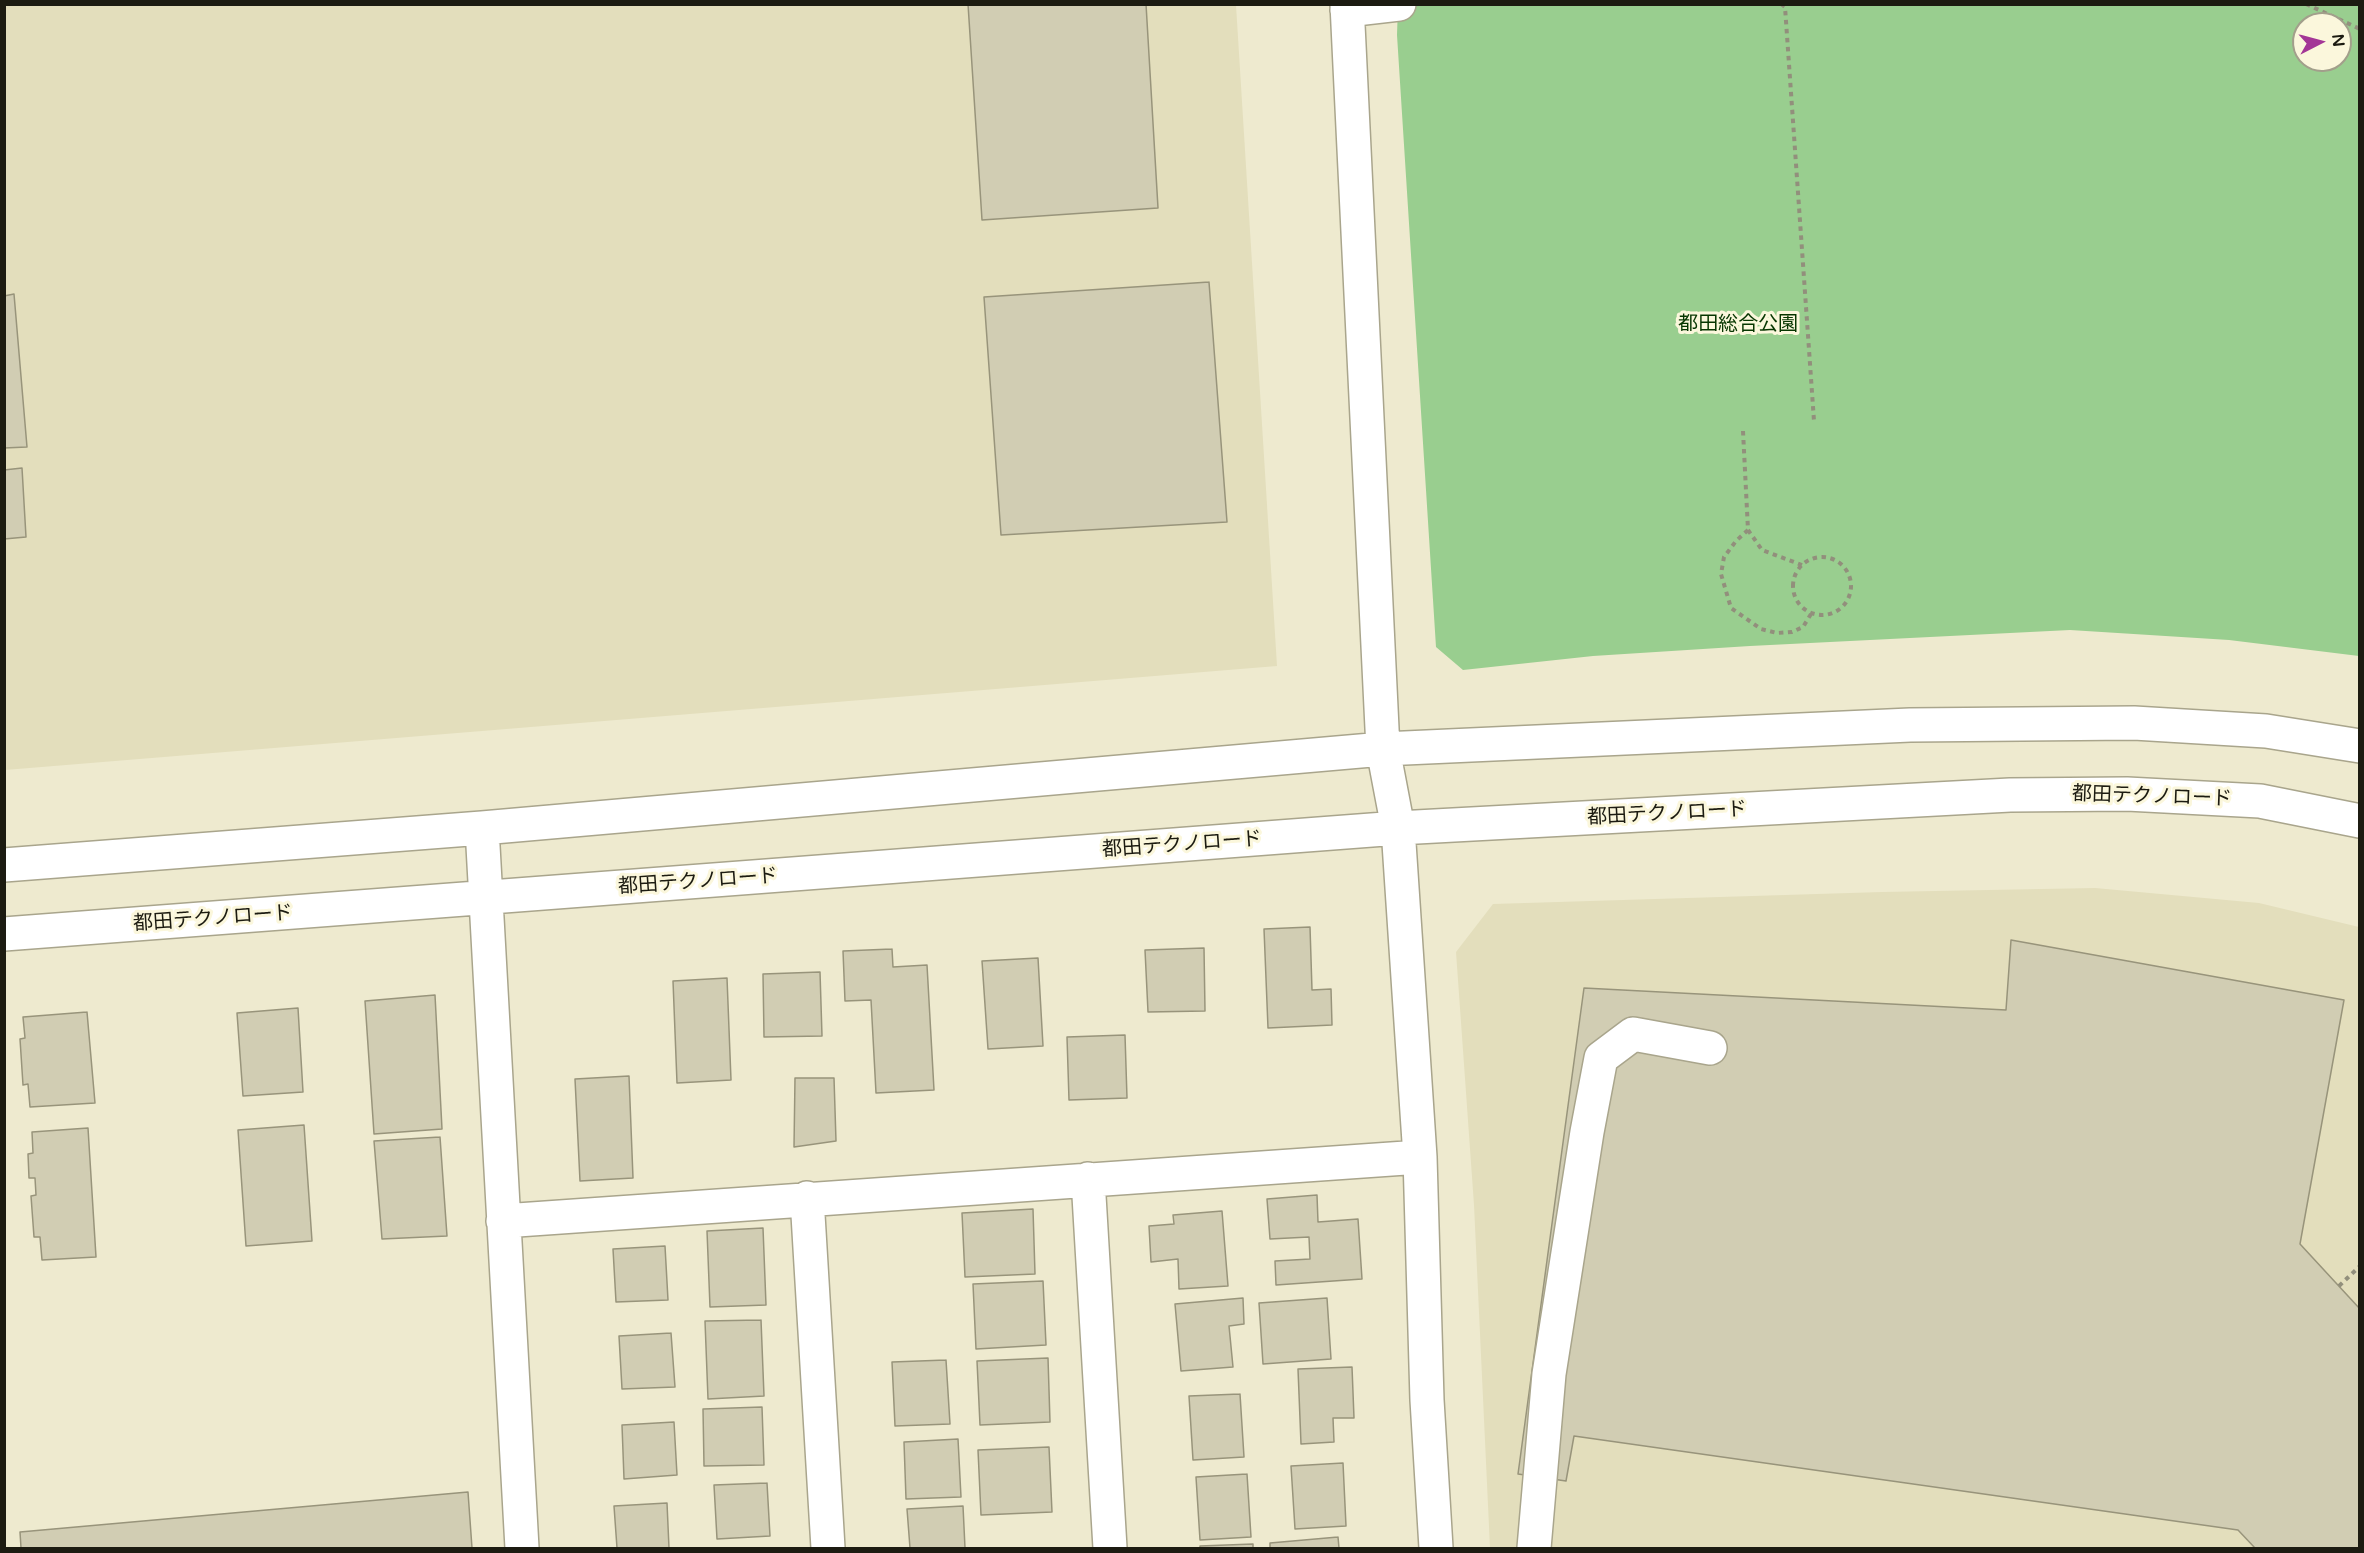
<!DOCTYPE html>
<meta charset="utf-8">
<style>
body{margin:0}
#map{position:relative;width:2364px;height:1553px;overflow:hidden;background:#eeeacf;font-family:"Varela Round",sans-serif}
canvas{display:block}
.frame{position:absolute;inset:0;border:6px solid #1c1b11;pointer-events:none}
.north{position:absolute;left:2292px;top:12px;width:60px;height:60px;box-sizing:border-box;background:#fbf7dc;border:2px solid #a29f8b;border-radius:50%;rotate:84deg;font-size:16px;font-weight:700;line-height:24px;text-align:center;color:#1c1b11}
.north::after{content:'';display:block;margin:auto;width:21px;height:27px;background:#a33696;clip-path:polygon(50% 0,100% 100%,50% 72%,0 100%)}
</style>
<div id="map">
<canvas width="2364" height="1553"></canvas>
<div class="frame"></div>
<div class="north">N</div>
</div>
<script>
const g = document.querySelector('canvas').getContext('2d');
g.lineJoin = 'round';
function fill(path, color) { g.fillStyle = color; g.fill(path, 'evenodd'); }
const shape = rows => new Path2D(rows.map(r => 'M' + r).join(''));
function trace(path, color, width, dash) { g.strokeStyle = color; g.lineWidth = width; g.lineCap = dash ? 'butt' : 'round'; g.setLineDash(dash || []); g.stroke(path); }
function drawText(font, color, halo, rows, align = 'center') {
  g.font = font + ' "Varela Round","Noto Sans JP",sans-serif'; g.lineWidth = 6; g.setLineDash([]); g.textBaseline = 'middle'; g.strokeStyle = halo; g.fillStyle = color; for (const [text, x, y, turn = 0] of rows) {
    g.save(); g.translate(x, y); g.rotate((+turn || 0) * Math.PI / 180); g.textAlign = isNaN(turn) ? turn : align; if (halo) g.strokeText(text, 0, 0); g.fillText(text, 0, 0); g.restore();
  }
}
const built = shape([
 [5,5,1236,5,1277,666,5,770],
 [2095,888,2259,903,2359,927,2359,1548,1490,1548,1474,1205,1456,952,1493,904,1882,892]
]);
const green = shape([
 [1398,5,2359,5,2359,656,2229,640,2070,630,1750,646,1593,656,1463,670,1436,647,1397,35],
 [2304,24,2340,24,2340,60,2304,60]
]);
const building = shape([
 [968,4,1146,4,1158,208,982,220,968,4],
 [1209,282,1227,522,1001,535,984,297,1209,282],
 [14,294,27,447,4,448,4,296,14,294],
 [22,468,26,537,4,539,4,470,22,468],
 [1310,927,1312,990,1331,989,1332,1025,1268,1028,1264,929,1310,927],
 [2011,940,2344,1000,2300,1244,2360,1309,2360,1548,2255,1548,2238,1530,1574,1436,1566,1481,1518,1474,1584,988,2006,1010,2011,940],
 [1204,948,1205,1011,1148,1012,1145,950,1204,948],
 [892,949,893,967,927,965,934,1090,876,1093,871,1000,845,1001,843,951,892,949],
 [1038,958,1043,1046,988,1049,982,961,1038,958],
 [820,972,822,1036,764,1037,763,974,820,972],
 [727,978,731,1080,677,1083,673,981,727,978],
 [435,995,442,1129,374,1134,365,1001,435,995],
 [298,1008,303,1092,243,1096,237,1013,298,1008],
 [87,1012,95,1103,30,1107,28,1084,23,1085,20,1039,25,1038,23,1017,87,1012],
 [1125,1035,1127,1098,1069,1100,1067,1037,1125,1035],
 [629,1076,633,1178,580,1181,575,1079,629,1076],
 [795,1078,834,1078,836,1141,794,1147,795,1078],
 [304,1125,312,1241,246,1246,238,1130,304,1125],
 [88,1128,96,1257,42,1260,40,1237,34,1237,31,1196,36,1195,35,1178,29,1178,28,1154,33,1153,32,1132,88,1128],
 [440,1137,447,1236,382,1239,374,1141,440,1137],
 [1317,1195,1318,1222,1358,1219,1362,1279,1276,1285,1275,1261,1310,1259,1309,1237,1270,1239,1267,1199,1317,1195],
 [1033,1209,1035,1274,965,1277,962,1213,1033,1209],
 [1222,1211,1228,1286,1179,1289,1178,1259,1151,1262,1149,1226,1174,1224,1173,1215,1222,1211],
 [763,1228,766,1305,710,1307,707,1231,763,1228],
 [665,1246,668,1300,616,1302,613,1249,665,1246],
 [1043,1281,1046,1345,976,1349,973,1284,1043,1281],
 [1243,1298,1244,1324,1229,1326,1233,1367,1181,1371,1175,1304,1243,1298],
 [1327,1298,1331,1359,1263,1364,1259,1303,1327,1298],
 [761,1320,764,1396,708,1399,705,1321,761,1320],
 [671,1333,675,1387,622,1389,619,1336,671,1333],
 [1048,1358,1050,1422,980,1425,977,1361,1048,1358],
 [946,1360,950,1424,895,1426,892,1362,946,1360],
 [1352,1367,1354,1418,1333,1418,1334,1442,1301,1444,1298,1369,1352,1367],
 [1240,1394,1244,1457,1193,1460,1189,1396,1240,1394],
 [762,1407,764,1465,704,1466,703,1409,762,1407],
 [674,1422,677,1475,624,1479,622,1425,674,1422],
 [958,1439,961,1497,906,1499,904,1442,958,1439],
 [1049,1447,1052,1512,981,1515,978,1450,1049,1447],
 [1343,1463,1346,1526,1295,1529,1291,1466,1343,1463],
 [1247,1474,1251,1537,1200,1540,1196,1477,1247,1474],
 [767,1483,770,1536,717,1539,714,1485,767,1483],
 [468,1492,472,1548,21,1548,20,1532,468,1492],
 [667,1503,669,1548,617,1548,614,1506,667,1503],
 [963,1506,965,1548,910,1548,907,1509,963,1506],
 [1338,1537,1339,1548,1270,1548,1270,1543,1338,1537],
 [1253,1544,1253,1548,1200,1548,1200,1546,1253,1544]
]);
const path = shape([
 [1781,4,1785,7,1814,421],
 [2306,4,2360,29],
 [1743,431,1748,530,1762,550,1802,565],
 [1748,530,1736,541,1724,557,1721,574,1731,608,1761,629,1777,633,1792,632,1803,627,1811,614],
 '1793 586a29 29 0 1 1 58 0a29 29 0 1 1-58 0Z',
 [2339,1286,2360,1266]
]);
const minor = shape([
 [1347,4,1383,749,1398,828,1420,1157,1427,1400,1436,1548],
 [1347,10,1399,4],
 [482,828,522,1548],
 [4,865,482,828,1383,749,1910,725,2134,723,2266,731,2360,746],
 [4,934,1398,828,2010,795,2127,794,2260,801,2360,821],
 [1088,1179,1110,1548],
 [807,1198,828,1548],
 [503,1221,1420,1157],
 [1534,1548,1549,1374,1587,1132,1601,1058,1633,1034,1710,1048]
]);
const parkNames = [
 ["都田総合公園",1738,325]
];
const streetNames = [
 ["都田テクノロード",2152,797,2],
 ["都田テクノロード",1667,814,-3],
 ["都田テクノロード",1182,845,-4],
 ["都田テクノロード",698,882,-4],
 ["都田テクノロード",213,919,-4]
];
fill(built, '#e3debc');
fill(green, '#99ce8f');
fill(building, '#d1cdb3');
trace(building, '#98947b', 1.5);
trace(minor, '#a9a58c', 36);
trace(path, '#928f7c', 4, [4.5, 4.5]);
trace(minor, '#fff', 33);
drawText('20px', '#063600', '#fbf7dc', parkNames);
drawText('20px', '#1c1b11', '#fbf7dc', streetNames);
</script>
